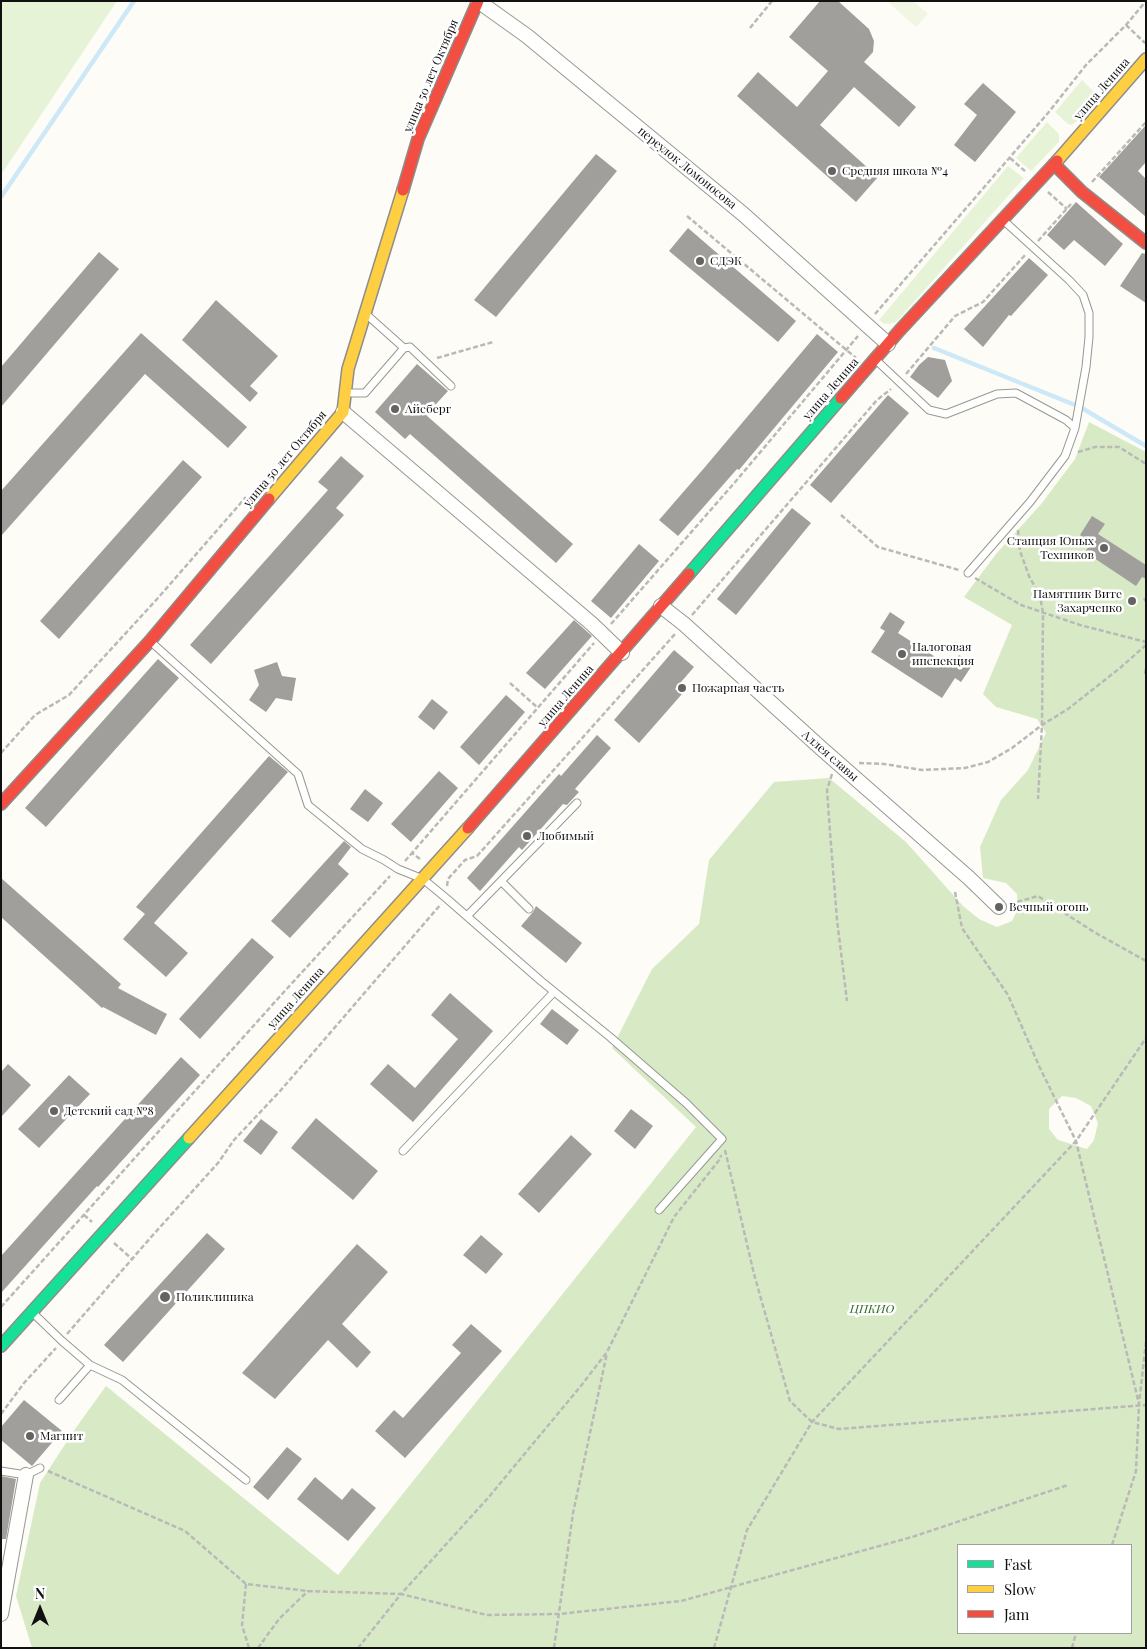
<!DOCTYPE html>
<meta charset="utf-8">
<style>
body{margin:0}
#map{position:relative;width:1147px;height:1649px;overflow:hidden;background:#fdfcf7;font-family:"Playfair Display",serif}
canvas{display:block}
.frame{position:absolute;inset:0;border:2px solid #111;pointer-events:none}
.legend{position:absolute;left:957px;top:1544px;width:175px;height:90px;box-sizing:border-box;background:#fff;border:1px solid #a0a0a0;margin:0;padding:6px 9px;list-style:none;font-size:15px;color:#111}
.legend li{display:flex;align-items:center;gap:10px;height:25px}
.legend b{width:25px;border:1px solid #a0a0a0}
.north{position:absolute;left:15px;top:1584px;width:50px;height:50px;-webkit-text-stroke:4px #fff;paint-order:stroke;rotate:0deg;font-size:14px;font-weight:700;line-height:20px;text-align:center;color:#111}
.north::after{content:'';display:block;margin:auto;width:18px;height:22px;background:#111;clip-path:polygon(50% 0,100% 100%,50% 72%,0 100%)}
</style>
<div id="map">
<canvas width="1147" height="1649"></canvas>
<div class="frame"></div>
<ul class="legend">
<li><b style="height:6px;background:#16e098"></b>Fast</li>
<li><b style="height:6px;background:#ffcf43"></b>Slow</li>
<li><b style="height:6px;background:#f24e42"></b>Jam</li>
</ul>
<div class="north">N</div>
</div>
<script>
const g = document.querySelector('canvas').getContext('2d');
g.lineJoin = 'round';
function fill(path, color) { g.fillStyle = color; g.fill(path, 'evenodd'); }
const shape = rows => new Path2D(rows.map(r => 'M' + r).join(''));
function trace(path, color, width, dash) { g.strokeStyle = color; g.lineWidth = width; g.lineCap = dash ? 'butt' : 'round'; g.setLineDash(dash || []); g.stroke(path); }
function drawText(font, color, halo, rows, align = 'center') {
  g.font = font + ' "Playfair Display",serif'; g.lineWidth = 5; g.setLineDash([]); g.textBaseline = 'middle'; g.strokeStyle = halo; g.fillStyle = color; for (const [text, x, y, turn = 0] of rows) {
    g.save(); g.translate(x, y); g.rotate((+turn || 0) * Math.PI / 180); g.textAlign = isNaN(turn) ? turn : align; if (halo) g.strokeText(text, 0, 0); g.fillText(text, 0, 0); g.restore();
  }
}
const green = shape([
 [1,1,117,1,1,175],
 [1082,80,1094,92,1088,109,1081,117,1072,125,1068,124,1055,112],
 [1047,122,1059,134,1059,142,1031,171,1016,158],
 [1008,166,1024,178,896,322,889,324,883,323,879,320]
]);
const forest = shape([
 [1089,422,1146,452,1146,1648,32,1648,16,1596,40,1483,75,1429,106,1386,338,1575,696,1127,612,1048,652,969,699,924,709,860,774,782,829,778,906,842,963,906,979,919,997,927,1012,921,1018,909,1017,894,1006,883,983,878,980,847,1001,800,1028,770,1046,733,1037,719,996,707,983,694,1012,625,964,597,996,554,1042,503,1075,459],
 [1062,1096,1076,1098,1091,1106,1098,1123,1094,1140,1087,1149,1058,1140,1049,1129,1049,1109],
 [958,1545,1131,1545,1131,1633,958,1633]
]);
const pitch = shape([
 [891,1,913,1,928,14,916,27,889,3]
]);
const stream = shape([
 [1,197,134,1],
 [934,348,1080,407,1146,446]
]);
const building = shape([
 [820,1,838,1,869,29,874,41,873,52,864,62,916,107,899,127,854,87,820,125,878,177,856,202,737,96,758,72,797,107,828,71,789,37],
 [983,83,1016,112,975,162,954,145,977,115,964,104],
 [1146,125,1146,162,1138,171,1146,179,1146,217,1099,177],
 [596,154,617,171,496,317,474,300],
 [1076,202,1123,244,1105,266,1074,240,1064,250,1047,235],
 [688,228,796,321,778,342,669,251],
 [99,252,119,269,1,407,1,367],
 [1142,253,1146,254,1146,303,1120,286],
 [1029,258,1048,275,1011,316,1009,315,983,347,964,329],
 [216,300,278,356,250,386,258,393,250,402,182,340],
 [141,333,247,427,228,448,145,374,1,536,1,491],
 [817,334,838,352,739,470,737,469,678,536,659,520,705,467],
 [928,357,945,360,952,381,938,398,910,377,919,365],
 [417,364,448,391,426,415,573,544,556,563,410,434,405,439,375,412],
 [888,395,909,413,831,503,810,485],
 [341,456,364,476,336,508,344,515,211,664,190,645,328,490,318,482],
 [183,460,202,477,59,639,40,621],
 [792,508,811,523,736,615,717,599],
 [1092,516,1105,524,1098,534,1146,565,1146,579,1142,577,1136,586,1085,552,1091,543,1080,535],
 [639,544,659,561,611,618,591,601],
 [890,612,905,622,898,633,951,667,959,655,973,664,961,682,955,678,942,698,871,652,885,631,880,628],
 [574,620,592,636,545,689,526,673],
 [674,650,694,667,675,689,682,694,639,743,614,720],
 [158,659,179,678,46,827,25,808],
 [277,662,282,676,296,678,292,701,276,698,266,712,249,700,259,685,254,670],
 [506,695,525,712,479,765,460,747],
 [432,699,448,712,434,730,418,717],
 [597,735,611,748,575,789,579,792,567,805,563,804,522,850,519,847,480,891,467,878,559,774,561,776],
 [269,756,288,772,154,923,188,953,166,977,123,939,145,914,136,907],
 [439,771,458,788,411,842,391,824],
 [365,789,383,803,368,822,350,809],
 [344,841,351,847,338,864,349,874,290,938,271,921],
 [1,878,121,984,118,988,167,1014,156,1035,103,1007,102,1008,1,917],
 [536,906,582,943,566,963,521,926,533,912],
 [252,938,274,957,200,1039,179,1019],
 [450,993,493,1031,413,1122,370,1084,388,1064,415,1088,458,1039,431,1015],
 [552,1009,579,1030,567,1045,540,1024],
 [181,1057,200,1075,98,1187,97,1186,1,1293,1,1256],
 [8,1064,31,1085,1,1117,1,1072],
 [69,1075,90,1094,39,1148,18,1129],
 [631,1109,653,1126,635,1149,614,1131],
 [316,1118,378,1171,353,1200,291,1148],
 [261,1119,278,1132,261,1155,243,1141],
 [571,1135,592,1154,539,1213,518,1194],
 [207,1233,225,1249,123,1362,104,1345],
 [481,1235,503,1254,486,1274,463,1255],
 [357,1244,388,1272,342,1324,371,1352,357,1368,328,1340,275,1399,242,1373],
 [471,1324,502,1351,405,1458,375,1431,394,1410,403,1418,461,1353,452,1345],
 [24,1400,62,1431,32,1466,1,1440,1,1427],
 [287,1447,302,1459,268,1500,253,1487],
 [1,1476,16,1479,6,1539,1,1539],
 [315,1477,342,1500,352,1488,376,1508,348,1541,297,1499]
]);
const path = shape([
 [1126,25,1145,43],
 [750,28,772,1],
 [1010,158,1026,172],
 [1092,182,1146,122],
 [1048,192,1067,209],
 [687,216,856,358],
 [1038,241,1071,204],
 [875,314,1048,113,1086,65,1126,25,1146,1],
 [437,358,493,342],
 [906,374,955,316,983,302,1026,254],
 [1078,452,1095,447,1119,447,1146,464],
 [841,515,878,547,959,570],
 [1018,530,1020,551,1029,576,1040,596,1043,613,1042,725,1038,799],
 [975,578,1021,605,1080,625,1146,642],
 [1144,598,1146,602],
 [692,615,877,400,891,389],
 [611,624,736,481,858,336],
 [1145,674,1146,668],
 [510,683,538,708],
 [1,753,35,715,69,695,158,598,246,497],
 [859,763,884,764,922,770,965,768,988,762,1012,748,1042,725,1068,709,1120,668,1146,645],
 [832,774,827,790,830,832,837,920,847,1001],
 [420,859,412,853,594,643],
 [405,861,412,853],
 [447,886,448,879,465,860,477,856,675,634],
 [955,892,962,928,1008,995,1040,1068,1076,1141,1139,1404],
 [1010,904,1038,896,1094,932,1146,961],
 [725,1150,754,1274,790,1401,812,1422,839,1429,1146,1405],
 [84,1215,92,1222],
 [114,1243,132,1259],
 [1,1307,283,993,390,876],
 [67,1334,152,1236,218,1163,234,1140,281,1090,441,904],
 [1,1414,24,1383,56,1348],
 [48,1471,185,1531,246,1584,308,1591,401,1594,488,1498,580,1387,607,1352,674,1217,720,1159,721,1155],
 [1112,1545,1136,1471,1139,1404,1146,1342],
 [246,1584,242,1625,249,1648],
 [258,1648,279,1619,308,1591],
 [358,1648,401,1594,487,1615,559,1614,681,1601,912,1537,1068,1485],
 [554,1648,573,1513,607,1353],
 [714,1648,747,1530,812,1422,1076,1141,1146,1038],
 [1072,1648,1076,1633]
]);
const lane = shape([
 [1003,220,1069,280,1083,295,1089,313,1089,337,1086,367,1075,428],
 [367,315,404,348],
 [876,360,929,410,946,414,997,394,1016,393,1066,420,1075,428,1065,456,1030,502,968,573],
 [345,393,365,393,404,348,410,347,451,386],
 [150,641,298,774,308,805,362,849,384,860,398,869,423,879,446,898,541,981,610,1037,686,1103,722,1139,659,1210],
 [501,881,529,909],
 [467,916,577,803],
 [403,1151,554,992],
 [33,1313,62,1341,90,1365,122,1380,246,1480],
 [59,1400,90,1365],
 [1,1471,26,1475,40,1468]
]);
const street = shape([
 [478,1,527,36,743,214,888,344],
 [343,412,592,624,622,653],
 [661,606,684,624,822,749,969,878,999,907],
 [1,1614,26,1475]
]);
const fast = shape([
 [689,574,841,398],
 [1,1346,189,1138]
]);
const slow = shape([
 [1057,161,1146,59],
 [269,499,343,412,348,369,403,190],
 [189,1138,468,828]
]);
const jam = shape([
 [1054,164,1082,192,1146,243],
 [403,190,418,139,478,1],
 [841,398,900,330,1057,161],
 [1,804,150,641,269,499],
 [468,828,689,574]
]);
const markers = [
 [832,171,5,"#646362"],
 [700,261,5,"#646362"],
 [395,409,5,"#646362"],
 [1104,548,5,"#646362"],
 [1132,601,5,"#646362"],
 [902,654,5,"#646362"],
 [682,688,5,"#646362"],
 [527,836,5,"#646362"],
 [999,907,5,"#646362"],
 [54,1111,5,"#646362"],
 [165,1297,6,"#646362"],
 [30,1436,5,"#646362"]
];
const streetNames = [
 ["улица 50 лет Октября",431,76,-67],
 ["улица Ленина",1102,89,-49],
 ["переулок Ломоносова",687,168,39],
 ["улица Ленина",831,389,-49],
 ["улица 50 лет Октября",285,459,-50],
 ["улица Ленина",566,696,-49],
 ["Аллея славы",830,756,41],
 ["улица Ленина",296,998,-48]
];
const poiNames = [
 ["Средняя школа №4",842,171],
 ["СДЭК",710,261],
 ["Айсберг",405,409],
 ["Станция Юных",1094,541,"right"],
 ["Техников",1094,555,"right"],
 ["Памятник Вите",1122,594,"right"],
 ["Захарченко",1122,608,"right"],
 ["Налоговая",912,647],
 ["инспекция",912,661],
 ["Пожарная часть",692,688],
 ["Любимый",537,836],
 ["Вечный огонь",1009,907],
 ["Детский сад №8",64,1111],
 ["Поликлиника",176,1297],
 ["Магнит",40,1436]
];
const parkNames = [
 ["ЦПКИО",872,1309]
];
fill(green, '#e7f3d7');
fill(forest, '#d8eac5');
fill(pitch, '#f0f6e1');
trace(stream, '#cde8f7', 4.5);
fill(building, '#a19f9c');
trace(lane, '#979795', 9);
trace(street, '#979795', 16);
trace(fast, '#8e8d8b', 14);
trace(slow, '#8e8d8b', 14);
trace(jam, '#8e8d8b', 14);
trace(path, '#b9b9b8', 2.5, [5, 2.5]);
trace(lane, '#fffffe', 7);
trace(street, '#fffffe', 14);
trace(fast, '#16e098', 11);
trace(slow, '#ffcf43', 11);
trace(jam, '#f24e42', 11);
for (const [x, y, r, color] of markers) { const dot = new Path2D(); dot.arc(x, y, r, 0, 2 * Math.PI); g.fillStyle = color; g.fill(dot); trace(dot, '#fff', 2); }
drawText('12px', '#111', '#fff', streetNames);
drawText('12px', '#111', '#fff', poiNames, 'left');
drawText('italic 12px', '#2f6b1f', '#fff', parkNames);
</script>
